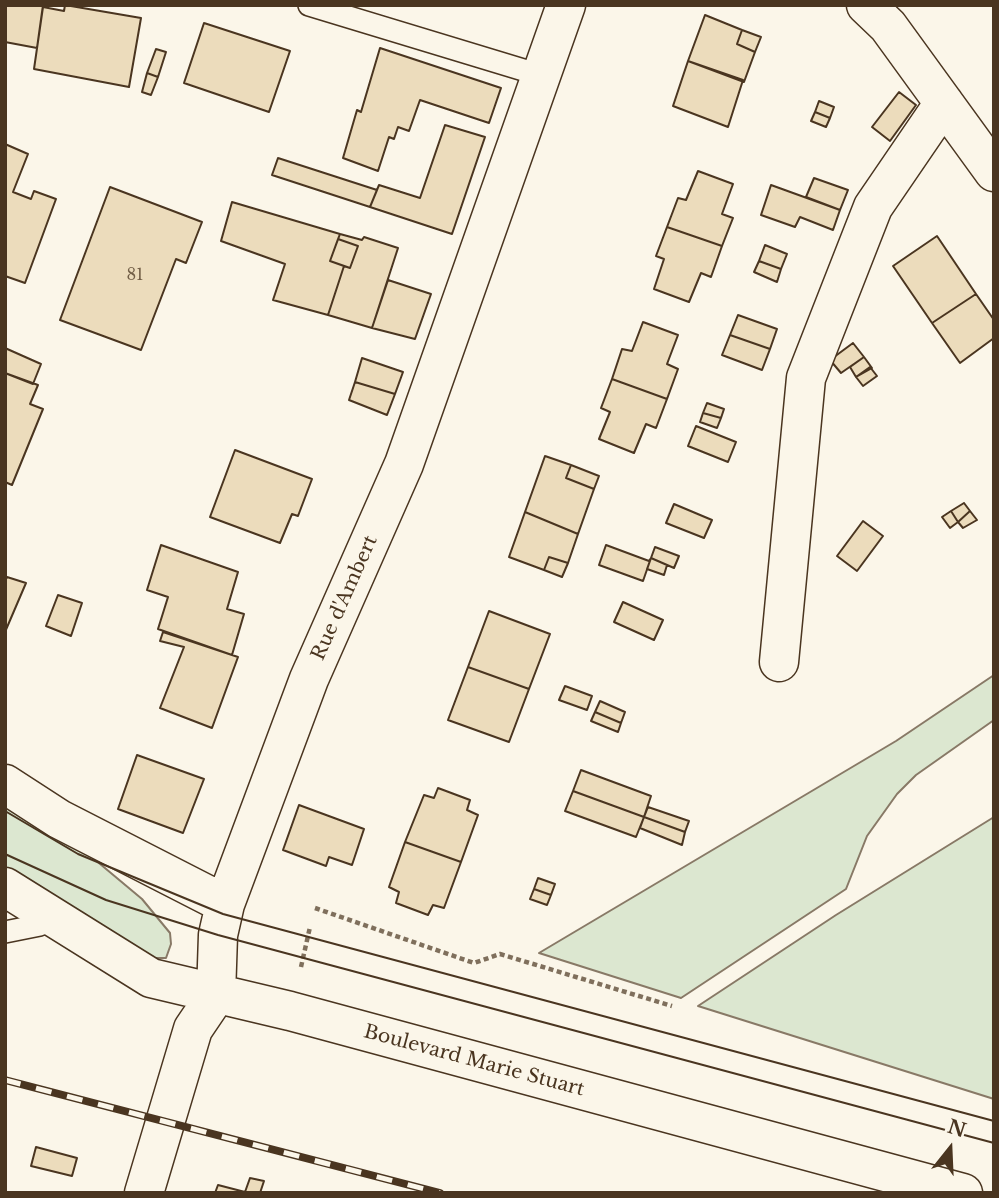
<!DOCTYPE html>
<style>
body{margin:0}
#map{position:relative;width:999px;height:1198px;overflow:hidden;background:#fbf6e9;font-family:"Libre Baskerville",serif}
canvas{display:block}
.frame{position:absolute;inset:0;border:7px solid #4a3520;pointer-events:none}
.north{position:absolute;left:915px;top:1114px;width:70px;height:70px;-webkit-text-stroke:5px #fbf6e9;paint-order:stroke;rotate:18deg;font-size:19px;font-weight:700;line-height:28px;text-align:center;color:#4a3520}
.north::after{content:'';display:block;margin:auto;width:24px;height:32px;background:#4a3520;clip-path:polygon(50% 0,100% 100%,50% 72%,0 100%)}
</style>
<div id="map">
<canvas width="999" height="1198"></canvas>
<div class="frame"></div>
<div class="north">N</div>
</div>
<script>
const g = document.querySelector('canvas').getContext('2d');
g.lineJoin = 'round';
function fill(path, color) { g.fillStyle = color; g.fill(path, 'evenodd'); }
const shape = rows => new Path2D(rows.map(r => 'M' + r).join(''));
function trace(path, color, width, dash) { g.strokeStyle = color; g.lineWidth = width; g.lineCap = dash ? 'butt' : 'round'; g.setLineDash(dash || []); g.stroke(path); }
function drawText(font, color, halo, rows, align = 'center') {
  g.font = font + ' "Libre Baskerville",serif'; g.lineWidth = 5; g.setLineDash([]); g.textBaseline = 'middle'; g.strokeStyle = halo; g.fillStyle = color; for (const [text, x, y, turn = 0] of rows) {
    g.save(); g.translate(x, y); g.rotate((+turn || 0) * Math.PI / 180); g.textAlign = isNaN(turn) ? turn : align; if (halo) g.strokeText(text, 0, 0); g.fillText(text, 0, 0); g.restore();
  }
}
const green = shape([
 [994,675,994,720,916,775,897,794,867,836,846,889,681,998,539,953,896,741,994,675],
 [5,799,75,843,142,899,170,933,171,944,166,958,152,958,5,872,5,799],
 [994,817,994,1099,698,1006,836,915,994,817]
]);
const building = shape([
 [5,5,43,5,37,48,5,42,5,5],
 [65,5,141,18,129,87,34,69,43,7,64,11,65,5],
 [705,15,742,30,737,44,755,52,744,82,688,61,705,15],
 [204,23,290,51,269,112,184,83,204,23],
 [742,30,761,37,755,52,737,44,742,30],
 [380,48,501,88,489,123,420,100,409,131,398,127,394,139,389,137,378,171,343,158,357,110,361,112,380,48],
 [156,49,166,52,158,77,147,73,156,49],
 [688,61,743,80,728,127,673,106,688,61],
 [147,73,158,77,151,95,142,92,147,73],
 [899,92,916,105,890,141,872,127,899,92],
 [819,101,834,107,830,118,815,112,819,101],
 [815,112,830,118,826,127,811,121,815,112],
 [445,125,485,137,452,234,370,207,379,185,420,198,445,125],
 [5,144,28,154,13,192,31,199,34,191,56,199,25,283,5,276,5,144],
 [278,158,377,190,370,207,272,175,278,158],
 [698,171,733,184,722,214,733,218,722,246,667,227,678,198,686,200,698,171],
 [814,178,848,190,840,210,806,197,814,178],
 [771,185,840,210,833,230,800,217,795,227,761,215,771,185],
 [110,187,202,222,186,263,176,259,141,350,60,320,110,187],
 [232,202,340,234,330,261,344,266,328,315,273,300,285,264,221,241,232,202],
 [667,227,722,246,711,277,701,273,689,302,654,289,664,259,656,256,667,227],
 [340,234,362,240,364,237,398,248,372,328,328,315,344,266,350,268,358,246,338,239,340,234],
 [937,236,976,294,932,323,893,266,937,236],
 [338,239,358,246,350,268,330,261,338,239],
 [765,245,787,254,781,269,759,261,765,245],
 [759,261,781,269,777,282,754,272,759,261],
 [388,280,431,294,415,339,372,328,388,280],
 [976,294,994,320,994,338,960,363,932,323,976,294],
 [738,315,777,329,770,349,730,335,738,315],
 [643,322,678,335,667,364,678,369,667,399,612,379,622,349,632,351,643,322],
 [730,335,770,349,762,370,722,355,730,335],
 [853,343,864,357,841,373,830,360,853,343],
 [5,348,41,364,33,384,5,373,5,348],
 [864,357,872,368,856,377,850,367,864,357],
 [362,358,403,372,395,394,355,382,362,358],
 [870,367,877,376,863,386,856,377,870,367],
 [5,373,38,385,30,404,43,409,12,485,5,482,5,373],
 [612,379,667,399,656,428,646,424,634,453,599,439,610,412,601,408,612,379],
 [355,382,395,394,387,415,349,400,355,382],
 [707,403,724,409,721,418,703,413,707,403],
 [703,413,721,418,717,428,700,422,703,413],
 [696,426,736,442,728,462,688,446,696,426],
 [235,450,312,479,298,516,292,514,280,543,210,517,235,450],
 [545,456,571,465,566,478,594,489,578,534,525,512,545,456],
 [571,465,599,476,594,489,566,478,571,465],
 [964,503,970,511,958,522,951,511,964,503],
 [674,504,712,520,704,538,666,523,674,504],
 [951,511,958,522,950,528,942,517,951,511],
 [970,511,977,520,963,528,958,522,970,511],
 [525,512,578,534,568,563,549,557,544,570,509,557,525,512],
 [863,521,883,536,857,571,837,556,863,521],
 [161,545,238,572,227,609,244,614,232,655,158,629,168,597,147,590,161,545],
 [606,545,649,561,651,558,643,581,599,565,606,545],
 [655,547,679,556,674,568,651,558,655,547],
 [549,557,568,563,562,577,544,570,549,557],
 [651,558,667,565,664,575,647,569,651,558],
 [7,577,26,583,5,632,5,581,7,577],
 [58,595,82,603,71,636,46,626,58,595],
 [623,602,663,620,654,640,614,622,623,602],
 [489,611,550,634,529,689,468,667,489,611],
 [163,632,238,657,212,728,160,708,184,647,160,641,163,632],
 [468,667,529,689,509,742,448,720,468,667],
 [565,686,592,696,587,710,559,700,565,686],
 [600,701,625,712,621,723,595,712,600,701],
 [595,712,621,723,618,732,591,721,595,712],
 [137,755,204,779,183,833,118,809,137,755],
 [581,770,651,796,644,817,573,791,581,770],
 [438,788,470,800,467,810,478,815,461,862,405,842,424,795,434,798,438,788],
 [573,791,644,817,636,837,565,811,573,791],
 [299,805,364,829,352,865,329,857,326,866,283,850,299,805],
 [648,807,689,821,685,832,644,817,648,807],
 [644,817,685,832,682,845,640,828,644,817],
 [405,842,461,862,444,908,433,905,428,915,396,903,399,892,389,887,405,842],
 [538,878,555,884,551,895,534,889,538,878],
 [534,889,551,895,547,905,530,899,534,889],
 [36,1147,77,1158,72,1176,31,1166,36,1147],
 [250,1178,264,1181,260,1193,215,1193,218,1185,245,1192,250,1178]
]);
const path = shape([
 [315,908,474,963,500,954,672,1006],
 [301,967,310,927]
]);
const lane = shape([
 [309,5,540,75],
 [5,932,40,925,48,915]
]);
const street = shape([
 [866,5,888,26,994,172],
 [779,662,806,378,873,207,944,103]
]);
const secondary = shape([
 [5,784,59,819,225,904],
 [5,887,151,978,290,1011,963,1193],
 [144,1193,193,1029,216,995,218,935,225,904,309,679,404,464,566,5]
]);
const tram = shape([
 [5,811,78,854,223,914,994,1121],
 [5,854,106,900,218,935,994,1143]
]);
const rail = shape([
 [5,1080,440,1193]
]);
const numberNames = [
 ["81",135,275]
];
const streetNames = [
 ["Rue d'Ambert",345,598,-66],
 ["Boulevard Marie Stuart",474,1061,15]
];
fill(green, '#dce7d0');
trace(green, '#887966', 2);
fill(building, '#ecdcbc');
trace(building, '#4a3520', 2);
trace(lane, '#4a3520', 24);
trace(street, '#4a3520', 41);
trace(secondary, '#4a3520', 41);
trace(path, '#7f6f5c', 4.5, [5, 3.5]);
trace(lane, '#fbf6e9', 21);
trace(street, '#fbf6e9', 38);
trace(secondary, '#fbf6e9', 38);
trace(tram, '#4a3520', 2);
trace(rail, '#4a3520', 8);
trace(rail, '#fbf6e9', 5, [16]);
drawText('16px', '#725f47', null, numberNames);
drawText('19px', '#4a3520', '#fbf6e9', streetNames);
</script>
